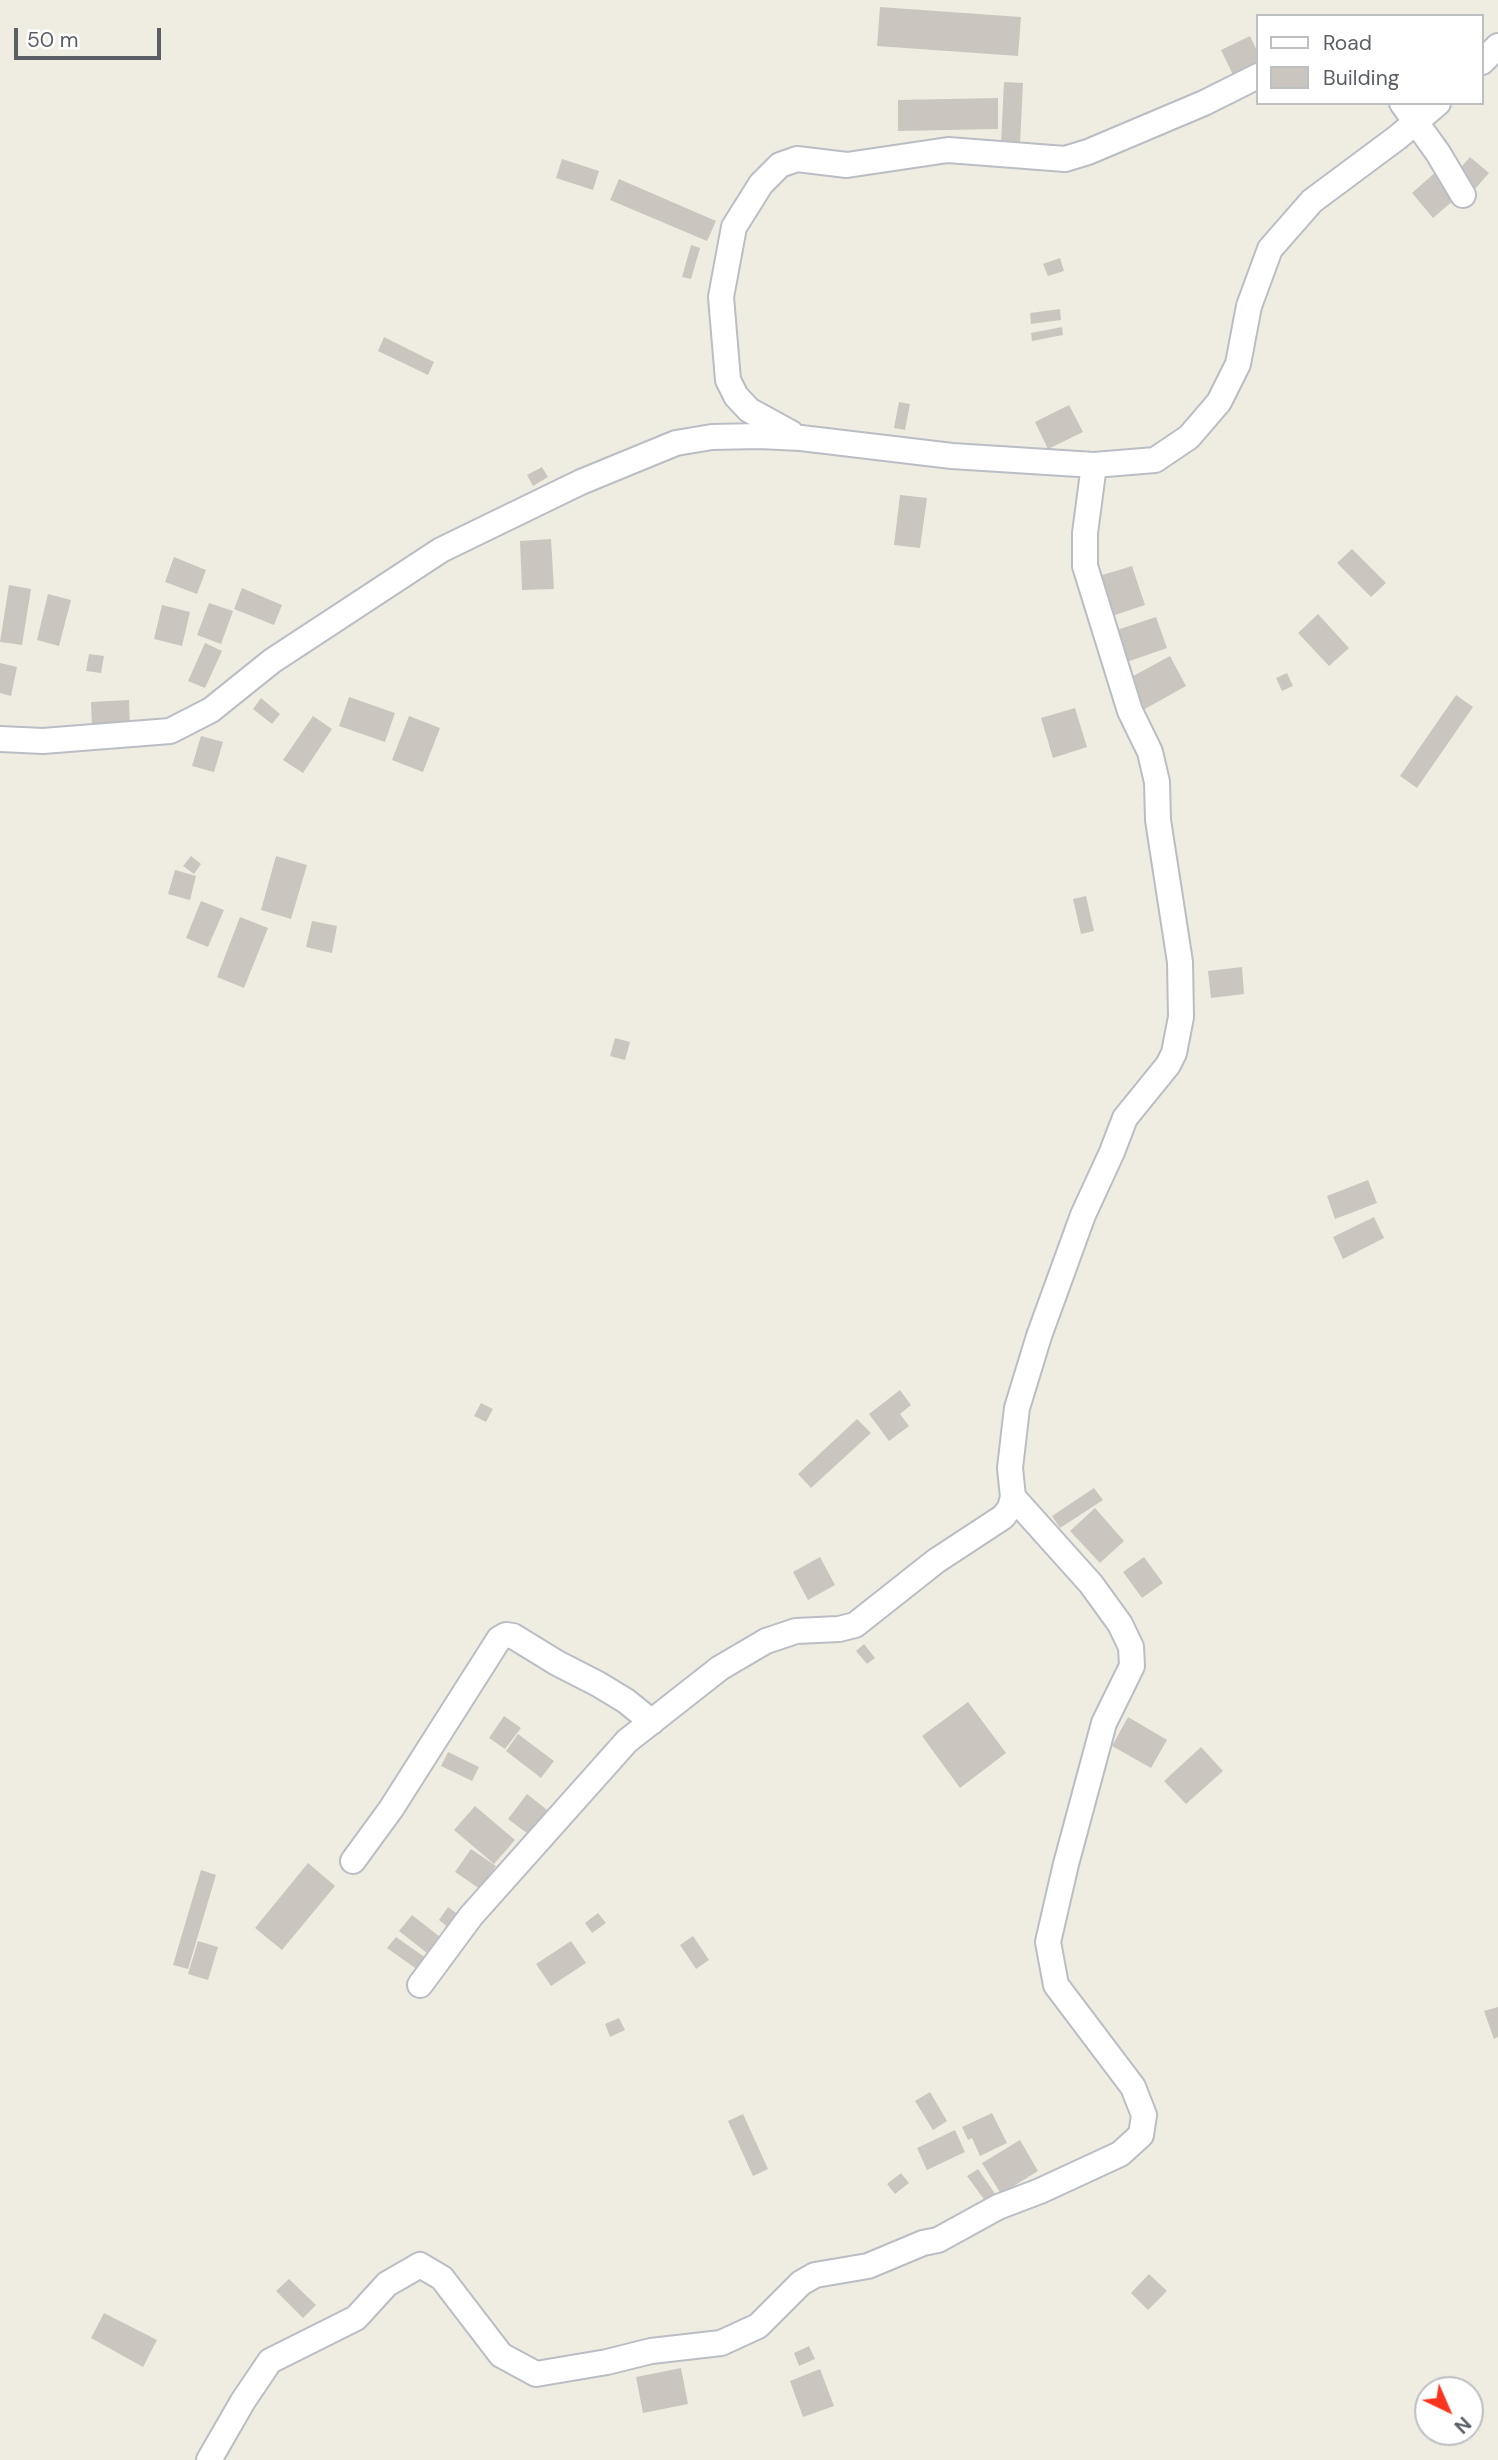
<!DOCTYPE html>
<style>
body{margin:0}
#map{position:relative;width:1498px;height:2460px;overflow:hidden;background:#efede2;font-family:"DM Sans",sans-serif}
canvas{display:block}
.legend{position:absolute;left:1256px;top:14px;width:228px;height:91px;box-sizing:border-box;background:#fff;border:2px solid #bdbfc1;margin:0;padding:9px 12px;list-style:none;font-size:21px;color:#5b5f65}
.legend li{display:flex;align-items:center;gap:14px;height:35px}
.legend b{width:35px;border:2px solid #bdbfc1}
.north{position:absolute;left:1414px;top:2376px;width:70px;height:70px;box-sizing:border-box;background:#fff;border:2px solid #bdbfc1;border-radius:50%;rotate:136deg;font-size:19px;font-weight:700;line-height:28px;text-align:center;color:#5b5f65}
.north::after{content:'';display:block;margin:auto;width:24px;height:32px;background:#f9341e;clip-path:polygon(50% 0,100% 100%,50% 72%,0 100%)}
.scale{position:absolute;left:14px;top:28px;width:147px;height:32px;box-sizing:border-box;border:4px solid #5b5f65;border-top:0;padding-left:9px;font-size:21px;line-height:24px;white-space:nowrap;color:#5b5f65;-webkit-text-stroke:5px #fff;paint-order:stroke}
</style>
<div id="map">
<canvas width="1498" height="2460"></canvas>
<ul class="legend">
<li><b style="height:9px;background:#fff"></b>Road</li>
<li><b style="height:19px;background:#cac6bf"></b>Building</li>
</ul>
<div class="north">N</div>
<div class="scale">50 m</div>
</div>
<script>
const g = document.querySelector('canvas').getContext('2d');
g.lineJoin = 'round';
function fill(path, color) { g.fillStyle = color; g.fill(path, 'evenodd'); }
const shape = rows => new Path2D(rows.map(r => 'M' + r).join(''));
function trace(path, color, width, dash) { g.strokeStyle = color; g.lineWidth = width; g.lineCap = dash ? 'butt' : 'round'; g.setLineDash(dash || []); g.stroke(path); }
const building = shape([
 [880,7,1021,17,1018,56,877,46],
 [1250,36,1258,53,1258,73,1237,83,1221,50],
 [1004,82,1023,83,1020,145,1001,144],
 [998,98,998,129,898,131,898,100],
 [1470,157,1489,173,1475,189,1456,173],
 [562,159,599,171,593,190,556,178],
 [1439,169,1461,194,1433,218,1412,193],
 [619,179,716,221,707,241,610,200],
 [691,245,700,248,691,279,682,277],
 [1060,258,1064,271,1048,276,1043,264],
 [1060,309,1061,320,1031,324,1030,313],
 [1062,327,1063,335,1032,341,1031,333],
 [384,337,434,362,428,375,378,351],
 [899,402,910,404,905,430,894,428],
 [1069,405,1083,432,1048,449,1035,422],
 [542,467,548,477,533,486,527,475],
 [900,495,927,498,920,548,894,545],
 [551,539,554,589,522,590,520,541],
 [1352,549,1386,583,1371,597,1337,563],
 [174,557,206,570,197,594,165,582],
 [1132,566,1145,605,1112,616,1099,576],
 [9,585,31,589,22,645,0,642],
 [242,588,282,605,274,625,234,609],
 [48,594,71,600,59,646,37,640],
 [209,603,233,611,221,644,197,635],
 [162,605,190,612,182,646,154,639],
 [1318,614,1349,648,1329,666,1298,633],
 [1156,617,1167,648,1127,662,1117,630],
 [205,643,222,651,205,688,188,681],
 [89,654,104,656,101,673,86,671],
 [1170,656,1186,686,1143,710,1126,680],
 [0,663,17,667,11,696,0,693],
 [1287,673,1293,686,1282,691,1276,678],
 [1456,695,1473,707,1417,788,1400,776],
 [349,697,395,713,385,742,339,726],
 [261,698,280,714,272,724,253,709],
 [129,700,130,726,92,728,91,702],
 [1075,708,1087,747,1053,758,1041,718],
 [313,716,332,729,303,773,283,760],
 [409,716,440,728,423,772,392,760],
 [201,736,223,742,214,772,192,766],
 [191,856,201,864,194,874,183,866],
 [276,856,307,865,291,919,261,910],
 [175,870,196,876,190,900,168,894],
 [1086,896,1094,931,1081,934,1073,899],
 [201,901,224,910,208,947,186,938],
 [240,917,268,928,244,988,217,977],
 [312,921,337,926,332,953,306,947],
 [1242,967,1244,994,1211,998,1208,971],
 [615,1038,630,1042,625,1060,610,1056],
 [1368,1180,1377,1203,1335,1219,1327,1196],
 [1374,1217,1384,1238,1343,1259,1333,1237],
 [900,1390,911,1405,900,1414,909,1426,889,1441,869,1414],
 [481,1403,493,1409,486,1422,474,1416],
 [857,1419,871,1433,811,1488,798,1474],
 [1094,1488,1103,1500,1060,1528,1052,1516],
 [1095,1508,1124,1541,1100,1563,1070,1531],
 [820,1557,835,1585,808,1600,793,1572],
 [1144,1557,1163,1583,1142,1598,1123,1572],
 [864,1644,875,1658,867,1664,856,1651],
 [968,1702,1006,1753,960,1788,922,1736],
 [504,1716,521,1728,505,1749,489,1738],
 [1128,1717,1167,1740,1151,1768,1112,1746],
 [518,1734,554,1761,541,1778,506,1751],
 [1201,1747,1223,1771,1186,1804,1164,1781],
 [448,1752,479,1767,472,1781,441,1766],
 [527,1794,551,1813,532,1837,508,1819],
 [475,1806,515,1840,494,1864,454,1830],
 [471,1849,496,1866,480,1889,455,1872],
 [308,1863,335,1886,282,1950,255,1928],
 [201,1870,216,1875,188,1969,173,1965],
 [448,1907,460,1916,450,1929,439,1920],
 [598,1913,606,1923,592,1933,585,1923],
 [412,1915,440,1937,427,1953,399,1931],
 [693,1936,709,1960,696,1969,680,1945],
 [396,1937,426,1958,418,1970,387,1948],
 [198,1941,218,1947,208,1980,188,1974],
 [571,1941,586,1963,551,1986,536,1964],
 [1498,2007,1498,2037,1494,2039,1484,2011],
 [619,2018,625,2030,610,2037,605,2024],
 [930,2092,947,2121,933,2130,915,2101],
 [992,2113,1007,2143,980,2156,972,2138,968,2140,962,2127],
 [743,2114,768,2169,753,2176,728,2121],
 [955,2130,965,2152,927,2170,917,2148],
 [1020,2140,1038,2171,1001,2194,982,2163],
 [978,2169,996,2195,986,2202,967,2176],
 [901,2173,909,2183,895,2194,887,2184],
 [1149,2274,1167,2291,1148,2310,1131,2293],
 [289,2279,316,2305,303,2318,276,2291],
 [104,2313,157,2340,143,2367,91,2338],
 [809,2346,815,2359,799,2366,794,2353],
 [681,2368,688,2404,643,2413,636,2377],
 [820,2369,834,2406,803,2417,790,2381]
]);
const street = shape([
 [1482,62,1498,46],
 [1402,103,1438,153,1463,195],
 [791,433,749,410,736,396,728,380,721,297,734,227,761,184,780,165,797,159,847,165,948,150,1065,159,1088,152,1204,103,1258,76],
 [0,739,43,741,170,731,211,710,272,661,441,550,581,482,676,443,712,437,759,436,801,438,952,456,1094,465,1155,460,1189,437,1219,402,1238,364,1249,306,1270,249,1312,201,1398,137,1438,103],
 [353,1861,391,1809,499,1639,506,1635,513,1636,557,1663,598,1684,626,1701,652,1722],
 [420,1985,471,1916,627,1741,720,1668,766,1641,796,1631,839,1629,855,1625,936,1561,1003,1517,1010,1508,1013,1497,1010,1468,1017,1408,1039,1336,1083,1215,1112,1152,1125,1118,1168,1065,1174,1053,1181,1017,1180,962,1158,820,1157,782,1150,752,1130,711,1085,566,1085,533,1094,465],
 [209,2460,243,2401,270,2361,356,2318,387,2284,420,2265,442,2278,501,2355,536,2374,607,2362,651,2351,721,2343,758,2326,801,2283,815,2275,868,2266,923,2243,938,2240,998,2207,1040,2191,1120,2154,1141,2135,1144,2115,1133,2087,1056,1985,1048,1942,1066,1864,1104,1723,1132,1666,1131,1647,1120,1624,1091,1584,1013,1497]
]);
fill(building, '#cac6bf');
trace(street, '#babdc3', 28);
trace(street, '#fff', 24);
</script>
